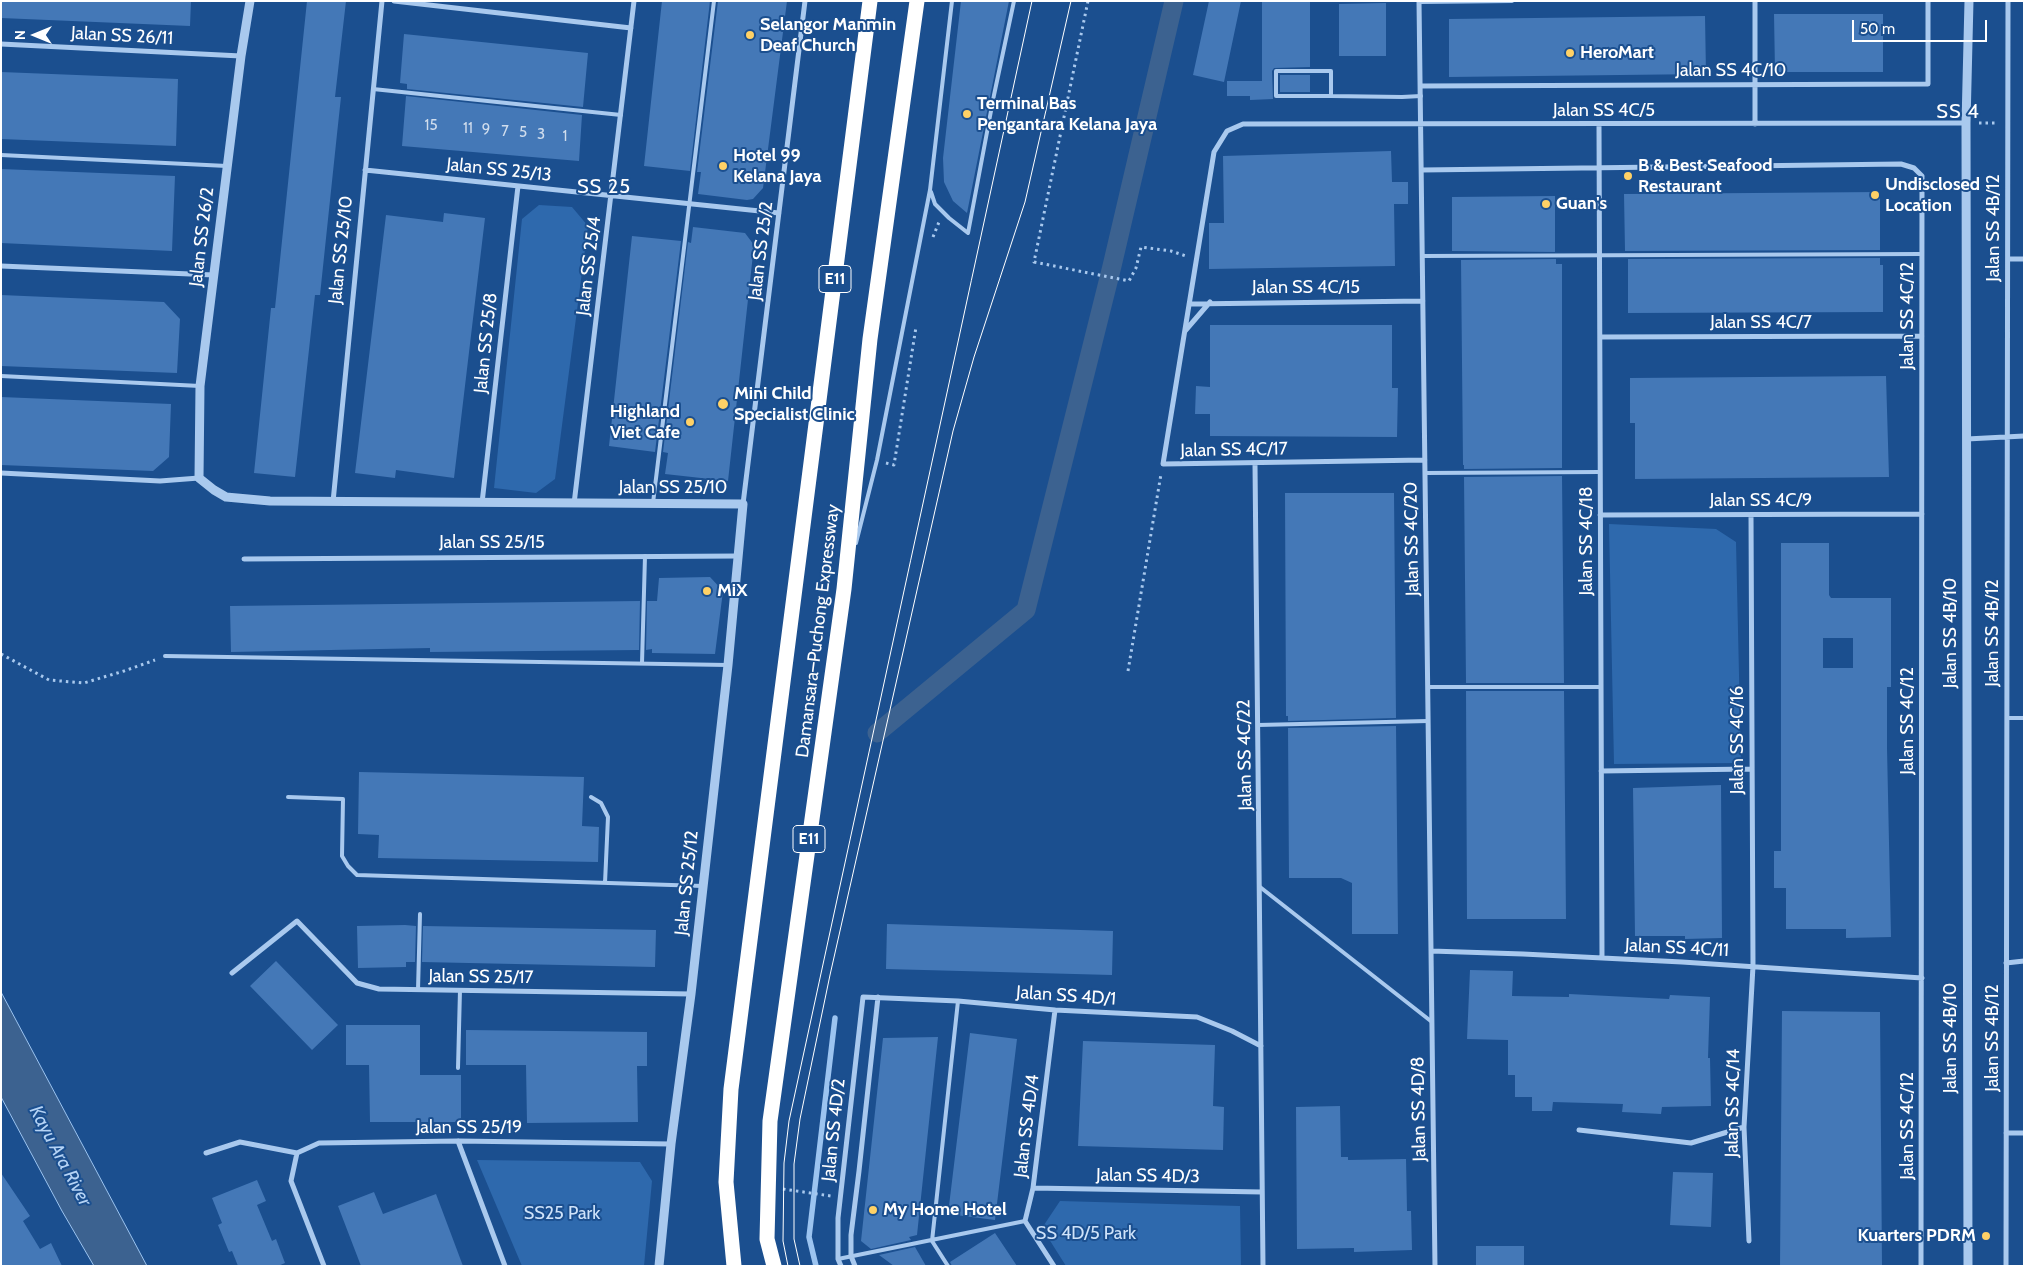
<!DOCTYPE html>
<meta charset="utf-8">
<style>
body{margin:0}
#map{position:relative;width:2025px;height:1267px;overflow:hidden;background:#1b4f8f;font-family:Cabin,sans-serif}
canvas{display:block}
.frame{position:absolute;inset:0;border:2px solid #fff;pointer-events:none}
.north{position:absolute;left:10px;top:10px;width:50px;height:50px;-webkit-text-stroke:4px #1b4f8f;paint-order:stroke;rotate:270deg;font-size:14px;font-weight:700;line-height:20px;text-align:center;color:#fff}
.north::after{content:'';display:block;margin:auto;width:18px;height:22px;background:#fff;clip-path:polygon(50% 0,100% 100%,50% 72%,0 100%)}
.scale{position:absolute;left:1852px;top:20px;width:135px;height:22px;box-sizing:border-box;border:2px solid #fff;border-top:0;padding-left:6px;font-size:15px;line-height:18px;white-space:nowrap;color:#fff;-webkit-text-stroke:4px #1b4f8f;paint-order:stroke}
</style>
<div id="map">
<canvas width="2025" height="1267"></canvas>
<div class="frame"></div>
<div class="north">N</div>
<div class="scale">50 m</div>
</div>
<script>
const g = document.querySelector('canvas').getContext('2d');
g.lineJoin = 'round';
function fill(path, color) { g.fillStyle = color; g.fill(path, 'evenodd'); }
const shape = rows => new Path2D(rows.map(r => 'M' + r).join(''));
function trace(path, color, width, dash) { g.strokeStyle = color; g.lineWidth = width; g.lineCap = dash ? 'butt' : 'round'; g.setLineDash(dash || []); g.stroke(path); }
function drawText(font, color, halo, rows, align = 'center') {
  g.font = font + ' Cabin,sans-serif'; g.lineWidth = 4; g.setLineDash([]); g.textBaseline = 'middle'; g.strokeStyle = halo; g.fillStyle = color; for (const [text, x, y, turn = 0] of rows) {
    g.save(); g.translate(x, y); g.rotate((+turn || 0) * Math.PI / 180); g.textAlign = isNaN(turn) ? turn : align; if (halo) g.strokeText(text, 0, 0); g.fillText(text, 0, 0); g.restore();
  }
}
const green = shape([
 [539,205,572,207,588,226,555,479,536,493,494,488,522,219],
 [1609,524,1716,529,1736,542,1741,763,1614,764],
 [477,1160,640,1162,652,1181,644,1266,522,1266],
 [1060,1201,1240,1206,1241,1266,1066,1266,1042,1228]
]);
const water = shape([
 [1,992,147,1266,94,1266,62,1211,1,1097,1,992]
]);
const stream = shape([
 [816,1266,809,1237,835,1018]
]);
const canal = shape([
 [877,733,1026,610,1112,266,1174,1]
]);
const building = shape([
 [1,1,191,1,190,26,1,18],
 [307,1,346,1,335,97,341,97,337,134,320,295,315,295,295,477,254,473,271,308,275,308],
 [662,1,710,1,690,171,644,166],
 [718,1,787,1,763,188,753,199,747,200,698,194,701,172,697,172],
 [961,1,1009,1,967,213,953,201,944,182,943,158],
 [1209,1,1241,1,1224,82,1193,75],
 [1262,1,1310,1,1310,67,1274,68,1272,71,1273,99,1250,100,1250,96,1227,96,1227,81,1262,81],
 [1386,3,1386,56,1339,56,1339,4],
 [1774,14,1883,14,1883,72,1775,72],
 [1705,16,1706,74,1449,77,1449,19],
 [404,34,588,53,583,107,407,89,407,84,400,83],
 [1,72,178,79,176,146,1,139],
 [1280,75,1310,75,1310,92,1280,92],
 [406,96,582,115,579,161,402,146],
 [1391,151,1392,182,1408,182,1408,204,1394,204,1395,266,1209,269,1209,223,1224,223,1223,156],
 [1,169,175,176,172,251,1,243],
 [1880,192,1880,250,1625,251,1624,194],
 [1555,196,1555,252,1452,251,1452,197],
 [444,213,485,218,454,478,396,470,395,478,355,473,386,215,443,222],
 [693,227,745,233,754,245,728,481,665,474,668,453,663,452,688,242,691,243],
 [632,236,681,241,655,452,609,446],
 [1880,258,1880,265,1883,265,1883,312,1628,313,1628,259],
 [1556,259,1556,264,1562,264,1562,468,1464,469,1464,465,1463,465,1461,260],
 [1,295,164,302,180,319,177,373,1,366],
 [1210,325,1392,325,1392,388,1398,388,1397,437,1210,436,1210,414,1195,414,1196,386,1210,387],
 [1886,376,1889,477,1635,479,1635,423,1630,423,1630,378],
 [1,397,171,404,169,457,153,471,1,465],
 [1562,476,1564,683,1466,683,1464,477],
 [1285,493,1394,493,1396,718,1288,721,1288,716,1286,716],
 [1781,543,1829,543,1829,595,1831,598,1891,598,1891,687,1887,687,1887,748,1891,937,1846,938,1846,929,1786,929,1786,888,1774,888,1774,851,1781,851],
 [1823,638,1853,638,1853,668,1823,668],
 [710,577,723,591,715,654,652,653,652,649,646,650,647,601,657,601,659,578],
 [640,601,639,650,430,652,430,648,231,652,230,606],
 [1466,691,1564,691,1566,919,1467,919],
 [1396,726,1398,934,1352,934,1352,883,1341,878,1289,878,1288,728],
 [359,772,584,777,582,826,599,827,598,862,378,858,379,835,358,834],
 [1721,785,1722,938,1685,939,1685,936,1635,936,1633,788],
 [887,924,1113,931,1112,975,886,969],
 [405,925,416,926,415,962,406,962,406,967,358,968,357,926],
 [423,926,656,930,655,967,422,962],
 [276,961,338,1025,312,1050,250,986],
 [1470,970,1513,971,1512,996,1569,997,1569,994,1669,999,1670,995,1710,997,1708,1058,1710,1058,1711,1106,1662,1107,1661,1114,1622,1112,1623,1104,1553,1102,1552,1111,1532,1111,1532,1097,1515,1097,1515,1075,1508,1075,1508,1040,1467,1039],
 [1782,1011,1880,1012,1882,1266,1780,1266],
 [346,1025,420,1025,420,1075,461,1075,461,1122,370,1122,369,1065,346,1065],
 [466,1030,647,1032,647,1066,637,1066,638,1122,527,1123,526,1065,466,1065],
 [970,1033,1017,1039,995,1220,948,1214],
 [938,1037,917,1235,909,1237,911,1240,871,1249,861,1241,883,1038],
 [1083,1041,1215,1045,1213,1106,1224,1107,1223,1150,1078,1146],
 [1340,1106,1341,1157,1348,1157,1348,1160,1406,1159,1407,1211,1411,1211,1412,1250,1354,1252,1354,1248,1297,1249,1296,1107],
 [1673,1172,1713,1173,1711,1227,1670,1225],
 [1,1173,30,1216,23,1221,40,1249,51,1243,62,1266,1,1266],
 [257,1180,266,1201,257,1205,272,1241,276,1239,285,1263,278,1266,238,1266,232,1251,229,1252,218,1225,222,1223,212,1198],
 [374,1192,383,1214,436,1194,463,1266,361,1266,338,1206],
 [995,1233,1017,1266,952,1266,950,1262],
 [1476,1246,1524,1246,1524,1266,1476,1266],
 [915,1247,926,1266,894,1266,879,1255]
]);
const path = shape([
 [1088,1,1034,262,1129,281,1136,268,1141,247,1171,251,1186,256],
 [1979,123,1998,123],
 [933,237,939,222],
 [886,463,894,465,916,327],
 [1,654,49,680,84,683,124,671,155,660],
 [1128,671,1161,474],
 [783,1189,831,1196]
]);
const service = shape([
 [1420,2,1512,1],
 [373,89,621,115],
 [1331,96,1331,71,1276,71,1276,96,1331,96,1402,97,1421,96],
 [1,155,227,166],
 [931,192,935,204,949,218,968,233,994,95,1014,1],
 [1422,256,1922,254],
 [1,376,200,386],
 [1425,473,1600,472],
 [653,503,714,1],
 [856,543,877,460,930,190,952,1],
 [165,656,728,665],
 [642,663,645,556],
 [1428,687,1601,687],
 [2007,718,2024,718],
 [1258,725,1428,721],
 [288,797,343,799,342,856,348,866,357,875,703,886],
 [591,797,601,803,608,817,605,883],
 [1260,887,1432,1022],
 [418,990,420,914],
 [458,1068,460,990],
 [838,1259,1025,1221],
 [948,1266,932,1241,958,1001]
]);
const minor = shape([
 [394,1,631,28],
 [1419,1,1435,1266],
 [1755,1,1755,124],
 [1,44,241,56],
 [1421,86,1928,84,1928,1],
 [1599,125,1602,958],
 [365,170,779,213],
 [1422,170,1901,164,1914,168,1922,176,1921,1266],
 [2008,259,2024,259],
 [1,266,214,275],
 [1189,304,1423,301],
 [1185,331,1210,302],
 [1600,337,1922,336],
 [1967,439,2024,436],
 [1425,460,1163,464,1214,152,1227,131,1243,124,1966,123],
 [1255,464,1263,1266],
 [1,473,160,481,199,478],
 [333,502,382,1],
 [482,503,518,186],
 [574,504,634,1],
 [743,504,805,1],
 [1600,515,1922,514],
 [244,559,739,556],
 [1601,771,1752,769],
 [1431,951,1523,954,1682,962,1922,978],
 [2006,963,2024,961],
 [232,973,297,921,357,983,379,989,691,994],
 [1579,1130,1691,1143,1744,1127],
 [2006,1133,2024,1133],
 [458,1141,505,1266],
 [206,1153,240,1142,297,1153],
 [1033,1188,1262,1192],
 [1749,1241,1744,1127,1753,966,1751,515],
 [324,1266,291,1181,297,1153,319,1143,458,1141,671,1144],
 [841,1266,838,1259,838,1218,863,997,958,1001,1055,1010,1197,1017,1232,1031,1261,1046],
 [855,1266,851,1256,851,1235,859,1171,878,997],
 [1054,1266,1025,1221,1033,1188,1055,1010],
 [2006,1266,2008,1]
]);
const tertiary = shape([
 [250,1,241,56,200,386,199,478,214,490,226,497,270,501,743,504,728,665,691,994,671,1144,659,1266],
 [1968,1266,1966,123,1969,1]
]);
const motorway = shape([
 [734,1266,726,1182,731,1089,870,1],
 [774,1266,767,1239,770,1121,844,589,870,339,917,1]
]);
const tram = shape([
 [788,1266,783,1241,784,1163,789,1121,1032,1],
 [800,1266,794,1239,794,1164,800,1119,830,975,953,431,974,357,1025,202,1071,1]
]);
const markers = [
 [750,35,5,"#ffd166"],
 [1570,53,5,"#ffd166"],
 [967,114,5,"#ffd166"],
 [723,166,5,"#ffd166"],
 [1628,176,5,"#ffd166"],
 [1875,195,5,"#ffd166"],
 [1546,204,5,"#ffd166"],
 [723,404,6,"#ffd166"],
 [690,422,5,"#ffd166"],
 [707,591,5,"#ffd166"],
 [873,1210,5,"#ffd166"],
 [1986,1236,5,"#ffd166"]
];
const numberNames = [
 ["15",431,126],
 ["11",468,129],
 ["9",486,130],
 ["7",505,132],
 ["5",523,133],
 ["3",541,135],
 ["1",565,137]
];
const shields = [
 [835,279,32],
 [809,839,32]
];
const shieldNames = [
 ["E11",835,279],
 ["E11",809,839]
];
const poiNames = [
 ["Selangor Manmin",760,25],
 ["Deaf Church",760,46],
 ["HeroMart",1580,53],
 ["Terminal Bas",977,104],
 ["Pengantara Kelana Jaya",977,125],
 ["Hotel 99",733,156],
 ["Kelana Jaya",733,177],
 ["B & Best Seafood",1638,166],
 ["Restaurant",1638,187],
 ["Undisclosed",1885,185],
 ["Location",1885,206],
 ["Guan's",1556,204],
 ["Mini Child",734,394],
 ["Specialist Clinic",734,415],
 ["Highland",680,412,"right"],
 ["Viet Cafe",680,433,"right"],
 ["MiX",717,591],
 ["My Home Hotel",883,1210],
 ["Kuarters PDRM",1976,1236,"right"]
];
const streetNames = [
 ["Jalan SS 26/11",122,36,3],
 ["Jalan SS 4C/10",1731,71],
 ["Jalan SS 4C/5",1604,111],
 ["Jalan SS 25/13",499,170,6],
 ["Jalan SS 4B/12",1994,228,-90],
 ["Jalan SS 26/2",202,237,-83],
 ["Jalan SS 25/10",341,250,-84],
 ["Jalan SS 25/2",761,251,-83],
 ["Jalan SS 25/4",589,266,-83],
 ["Jalan SS 4C/15",1306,288],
 ["Jalan SS 4C/12",1908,316,-90],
 ["Jalan SS 4C/7",1761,323],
 ["Jalan SS 25/8",486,343,-84],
 ["Jalan SS 4C/17",1234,450,-1],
 ["Jalan SS 25/10",673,488],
 ["Jalan SS 4C/9",1761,501],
 ["Jalan SS 4C/20",1412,539,-91],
 ["Jalan SS 4C/18",1587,541,-90],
 ["Jalan SS 25/15",492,543],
 ["Damansara–Puchong Expressway",818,631,-83],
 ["Jalan SS 4B/10",1951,633,-90],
 ["Jalan SS 4B/12",1993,633,-90],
 ["Jalan SS 4C/12",1908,721,-90],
 ["Jalan SS 4C/16",1738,740,-90],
 ["Jalan SS 4C/22",1245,755,-91],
 ["Jalan SS 25/12",687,883,-84],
 ["Jalan SS 4C/11",1677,948,3],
 ["Jalan SS 25/17",481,977,1],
 ["Jalan SS 4D/1",1066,996,4],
 ["Jalan SS 4B/10",1951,1038,-90],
 ["Jalan SS 4B/12",1993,1038,-90],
 ["Jalan SS 4C/14",1733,1103,-89],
 ["Jalan SS 4D/8",1419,1109,-91],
 ["Jalan SS 4D/4",1027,1126,-83],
 ["Jalan SS 4C/12",1908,1126,-90],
 ["Jalan SS 25/19",469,1128],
 ["Jalan SS 4D/2",834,1130,-84],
 ["Jalan SS 4D/3",1148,1176,1]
];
const parkNames = [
 ["SS25 Park",562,1214],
 ["SS 4D/5 Park",1086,1234]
];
const waterNames = [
 ["Kayu Ara River",60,1156,62]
];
const quarterNames = [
 ["SS 4",1958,112],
 ["SS 25",604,187]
];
fill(green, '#2e69ad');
fill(water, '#3c6290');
trace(water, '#9cc4f0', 1);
trace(stream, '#9cc4f0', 5.5);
trace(canal, '#3c6290', 19);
fill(building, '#4478b7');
trace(path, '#a9c9ee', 3, [2.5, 4]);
trace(service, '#a9c9ee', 4);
trace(minor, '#a9c9ee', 5);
trace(tertiary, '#a9c9ee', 9);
trace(motorway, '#fff', 15);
trace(tram, '#fff', 1);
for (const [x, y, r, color] of markers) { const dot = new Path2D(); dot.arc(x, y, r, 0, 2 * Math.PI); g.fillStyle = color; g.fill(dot); trace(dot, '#1b4f8f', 2); }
drawText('15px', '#d0dded', null, numberNames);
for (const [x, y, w] of shields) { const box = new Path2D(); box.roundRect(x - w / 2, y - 13.5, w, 27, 4); g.fillStyle = '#1b4f8f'; g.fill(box); trace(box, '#fff', 1); }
drawText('bold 16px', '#fff', null, shieldNames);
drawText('bold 18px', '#fff', '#1b4f8f', poiNames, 'left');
drawText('18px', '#fff', '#1b4f8f', streetNames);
drawText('18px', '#cfe3fa', '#1b4f8f', parkNames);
drawText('italic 19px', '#b5d3f5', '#1b4f8f', waterNames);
g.letterSpacing = '1px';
drawText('20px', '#fff', '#1b4f8f', quarterNames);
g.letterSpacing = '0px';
</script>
